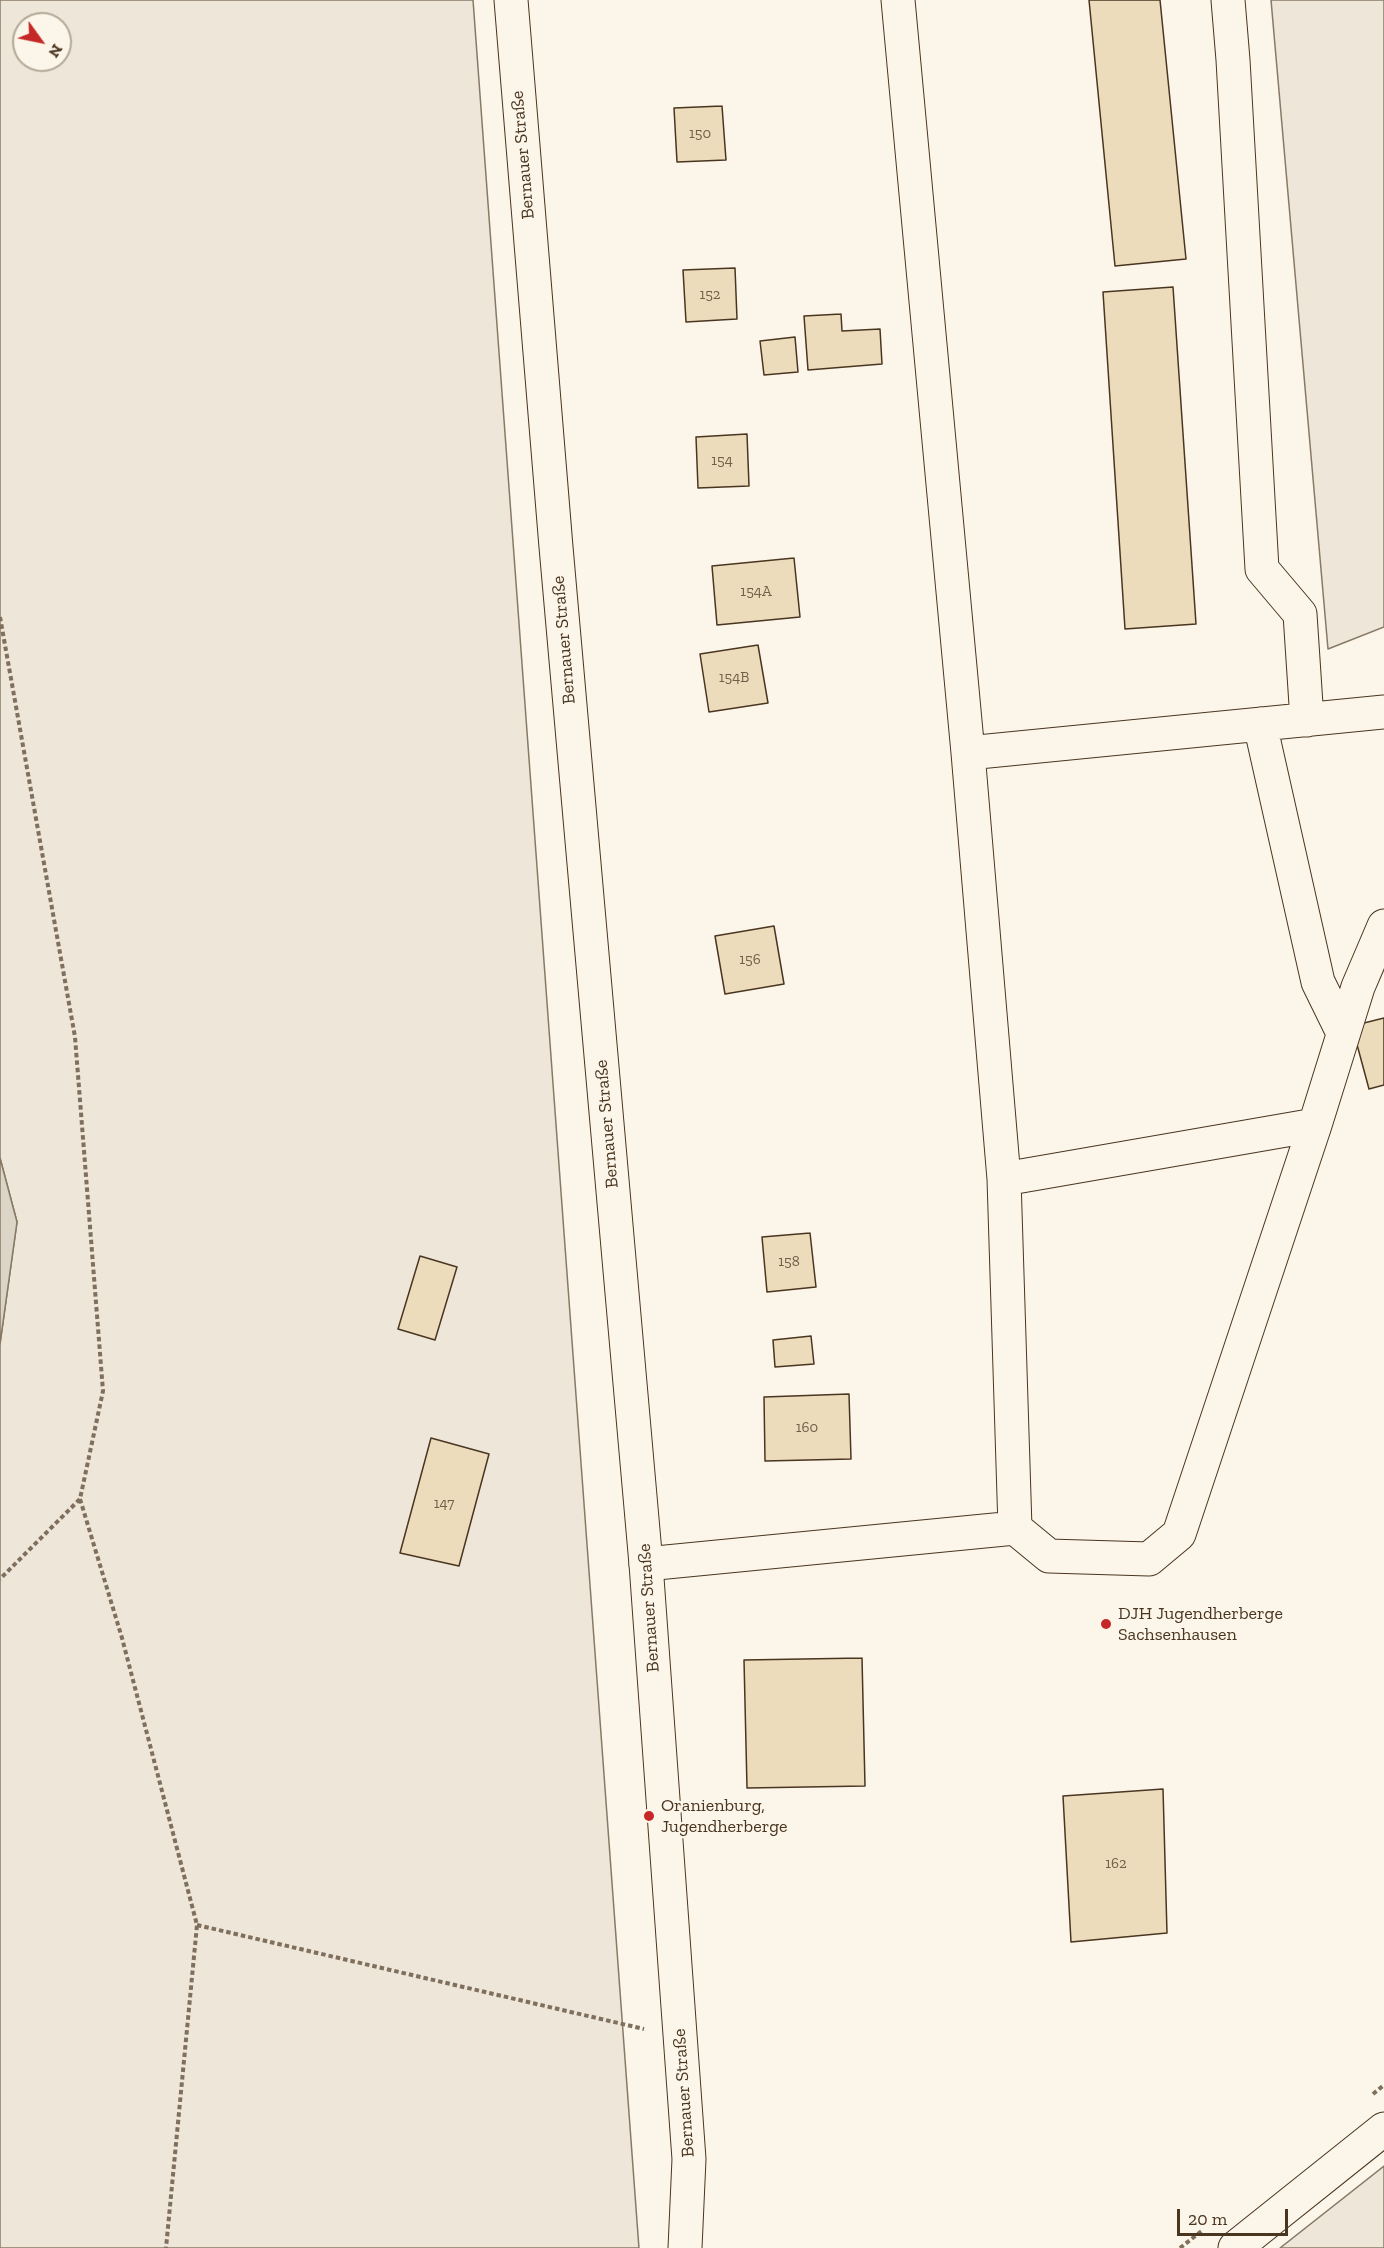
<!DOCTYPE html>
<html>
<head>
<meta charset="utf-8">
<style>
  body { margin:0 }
  #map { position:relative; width:1384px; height:2248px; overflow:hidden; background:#fbf6e9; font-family:"Zilla Slab",serif }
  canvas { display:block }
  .north { position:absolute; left:12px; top:12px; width:60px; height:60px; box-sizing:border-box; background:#fbf6e9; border:2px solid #b4a999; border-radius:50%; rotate:123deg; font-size:16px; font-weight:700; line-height:24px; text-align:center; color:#4a3520 }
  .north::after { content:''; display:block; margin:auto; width:21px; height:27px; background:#c62828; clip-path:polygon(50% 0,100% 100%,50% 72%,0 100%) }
  .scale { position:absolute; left:1177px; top:2209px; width:111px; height:27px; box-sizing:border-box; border:3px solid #4a3520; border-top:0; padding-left:8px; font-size:18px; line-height:21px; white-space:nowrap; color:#4a3520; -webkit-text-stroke:4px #fbf6e9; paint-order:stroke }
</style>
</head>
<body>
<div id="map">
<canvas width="1384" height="2248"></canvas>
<div class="north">N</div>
<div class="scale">20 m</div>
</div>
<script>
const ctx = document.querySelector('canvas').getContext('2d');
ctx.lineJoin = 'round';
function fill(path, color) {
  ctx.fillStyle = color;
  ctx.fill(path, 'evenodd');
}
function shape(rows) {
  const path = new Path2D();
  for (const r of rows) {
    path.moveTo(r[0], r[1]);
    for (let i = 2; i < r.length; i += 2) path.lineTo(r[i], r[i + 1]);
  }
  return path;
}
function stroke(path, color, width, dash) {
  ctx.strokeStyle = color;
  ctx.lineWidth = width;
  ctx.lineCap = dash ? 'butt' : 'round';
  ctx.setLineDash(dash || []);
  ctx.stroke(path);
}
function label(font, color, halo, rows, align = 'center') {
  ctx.font = font + ' "Zilla Slab",serif';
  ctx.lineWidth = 4.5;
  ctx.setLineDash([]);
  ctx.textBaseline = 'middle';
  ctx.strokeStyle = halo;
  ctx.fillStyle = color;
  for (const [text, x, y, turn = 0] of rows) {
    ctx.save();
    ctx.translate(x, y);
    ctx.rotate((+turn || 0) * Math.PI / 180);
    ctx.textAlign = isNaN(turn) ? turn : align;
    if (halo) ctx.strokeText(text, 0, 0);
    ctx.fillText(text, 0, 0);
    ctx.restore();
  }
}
const green = shape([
  [0,0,473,0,639,2248,0,2248,0,1344,17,1222,0,1158,0,0],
  [24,24,60,24,60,60,24,60,24,24],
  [1271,0,1384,0,1384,627,1328,649,1271,0],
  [1384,2166,1384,2248,1280,2248,1384,2166]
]);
const water = shape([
  [0,1158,17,1222,0,1344,0,1158]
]);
const building = shape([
  [1089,0,1160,0,1186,259,1115,266,1089,0],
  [722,106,726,160,677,162,674,108,722,106],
  [735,268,737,319,686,322,683,270,735,268],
  [1173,287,1196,624,1125,629,1103,292,1173,287],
  [841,314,842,331,880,329,882,364,808,370,804,316,841,314],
  [795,337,798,372,764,375,760,341,795,337],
  [747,434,749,486,698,488,696,437,747,434],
  [794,558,800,617,717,625,712,566,794,558],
  [758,645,768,703,709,712,700,654,758,645],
  [774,926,784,984,725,994,715,936,774,926],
  [1384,1018,1384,1085,1369,1089,1352,1026,1384,1018],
  [810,1233,816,1287,767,1292,762,1237,810,1233],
  [420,1256,457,1267,435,1340,398,1329,420,1256],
  [811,1336,814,1364,775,1367,773,1340,811,1336],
  [849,1394,851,1459,765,1461,764,1397,849,1394],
  [431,1438,489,1454,459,1566,400,1553,431,1438],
  [862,1658,865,1786,747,1788,744,1660,862,1658],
  [1163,1789,1167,1933,1071,1942,1063,1796,1163,1789]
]);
const path = shape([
  [0,617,75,1037,103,1391,80,1499,0,1579],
  [80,1499,122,1638,197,1925,166,2248],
  [197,1925,644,2029],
  [1373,2094,1384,2085],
  [1180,2248,1203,2230]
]);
const minor = shape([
  [898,0,968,753,1004,1179,1015,1528],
  [1228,0,1233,60,1262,569,1300,614,1307,720],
  [1260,724,1318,982,1343,1033],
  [968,753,1384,712],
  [1004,1179,1315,1125],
  [646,1564,1015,1528,1049,1556,1149,1559,1179,1534,1315,1125,1358,987,1384,926],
  [1235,2248,1384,2129]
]);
const major = shape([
  [511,0,556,547,646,1564,689,2159,685,2248]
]);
const markers = [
  [1106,1624,6,"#c62828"],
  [649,1816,6,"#c62828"]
];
const numberNames = [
  ["150",700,134],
  ["152",710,295],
  ["154",722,461],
  ["154A",756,592],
  ["154B",734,678],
  ["156",750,960],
  ["158",789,1262],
  ["160",807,1428],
  ["147",444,1504],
  ["162",1116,1864]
];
const streetNames = [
  ["Bernauer Straße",523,155,-95],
  ["Bernauer Straße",564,640,-95],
  ["Bernauer Straße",607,1124,-95],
  ["Bernauer Straße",649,1608,-94],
  ["Bernauer Straße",684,2093,-94]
];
const poiNames = [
  ["DJH Jugendherberge",1118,1614],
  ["Sachsenhausen",1118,1635],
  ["Oranienburg,",661,1806],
  ["Jugendherberge",661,1827]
];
fill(green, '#ede6d9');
stroke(green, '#887966', 1.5);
fill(water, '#dcd4c6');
stroke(water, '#887966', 1.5);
fill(building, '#ecdcbc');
stroke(building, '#4a3520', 1.5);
stroke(minor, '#4a3520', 35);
stroke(major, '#4a3520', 35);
stroke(path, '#7f6f5c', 4, [4.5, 3]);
stroke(minor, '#fbf6e9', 33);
stroke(major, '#fbf6e9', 33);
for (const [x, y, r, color] of markers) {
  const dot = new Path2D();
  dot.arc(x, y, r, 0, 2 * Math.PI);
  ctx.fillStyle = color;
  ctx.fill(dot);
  stroke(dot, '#fbf6e9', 2);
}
label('15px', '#725f47', null, numberNames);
label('18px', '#4a3520', '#fbf6e9', streetNames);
label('18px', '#4a3520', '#fbf6e9', poiNames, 'left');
</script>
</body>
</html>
